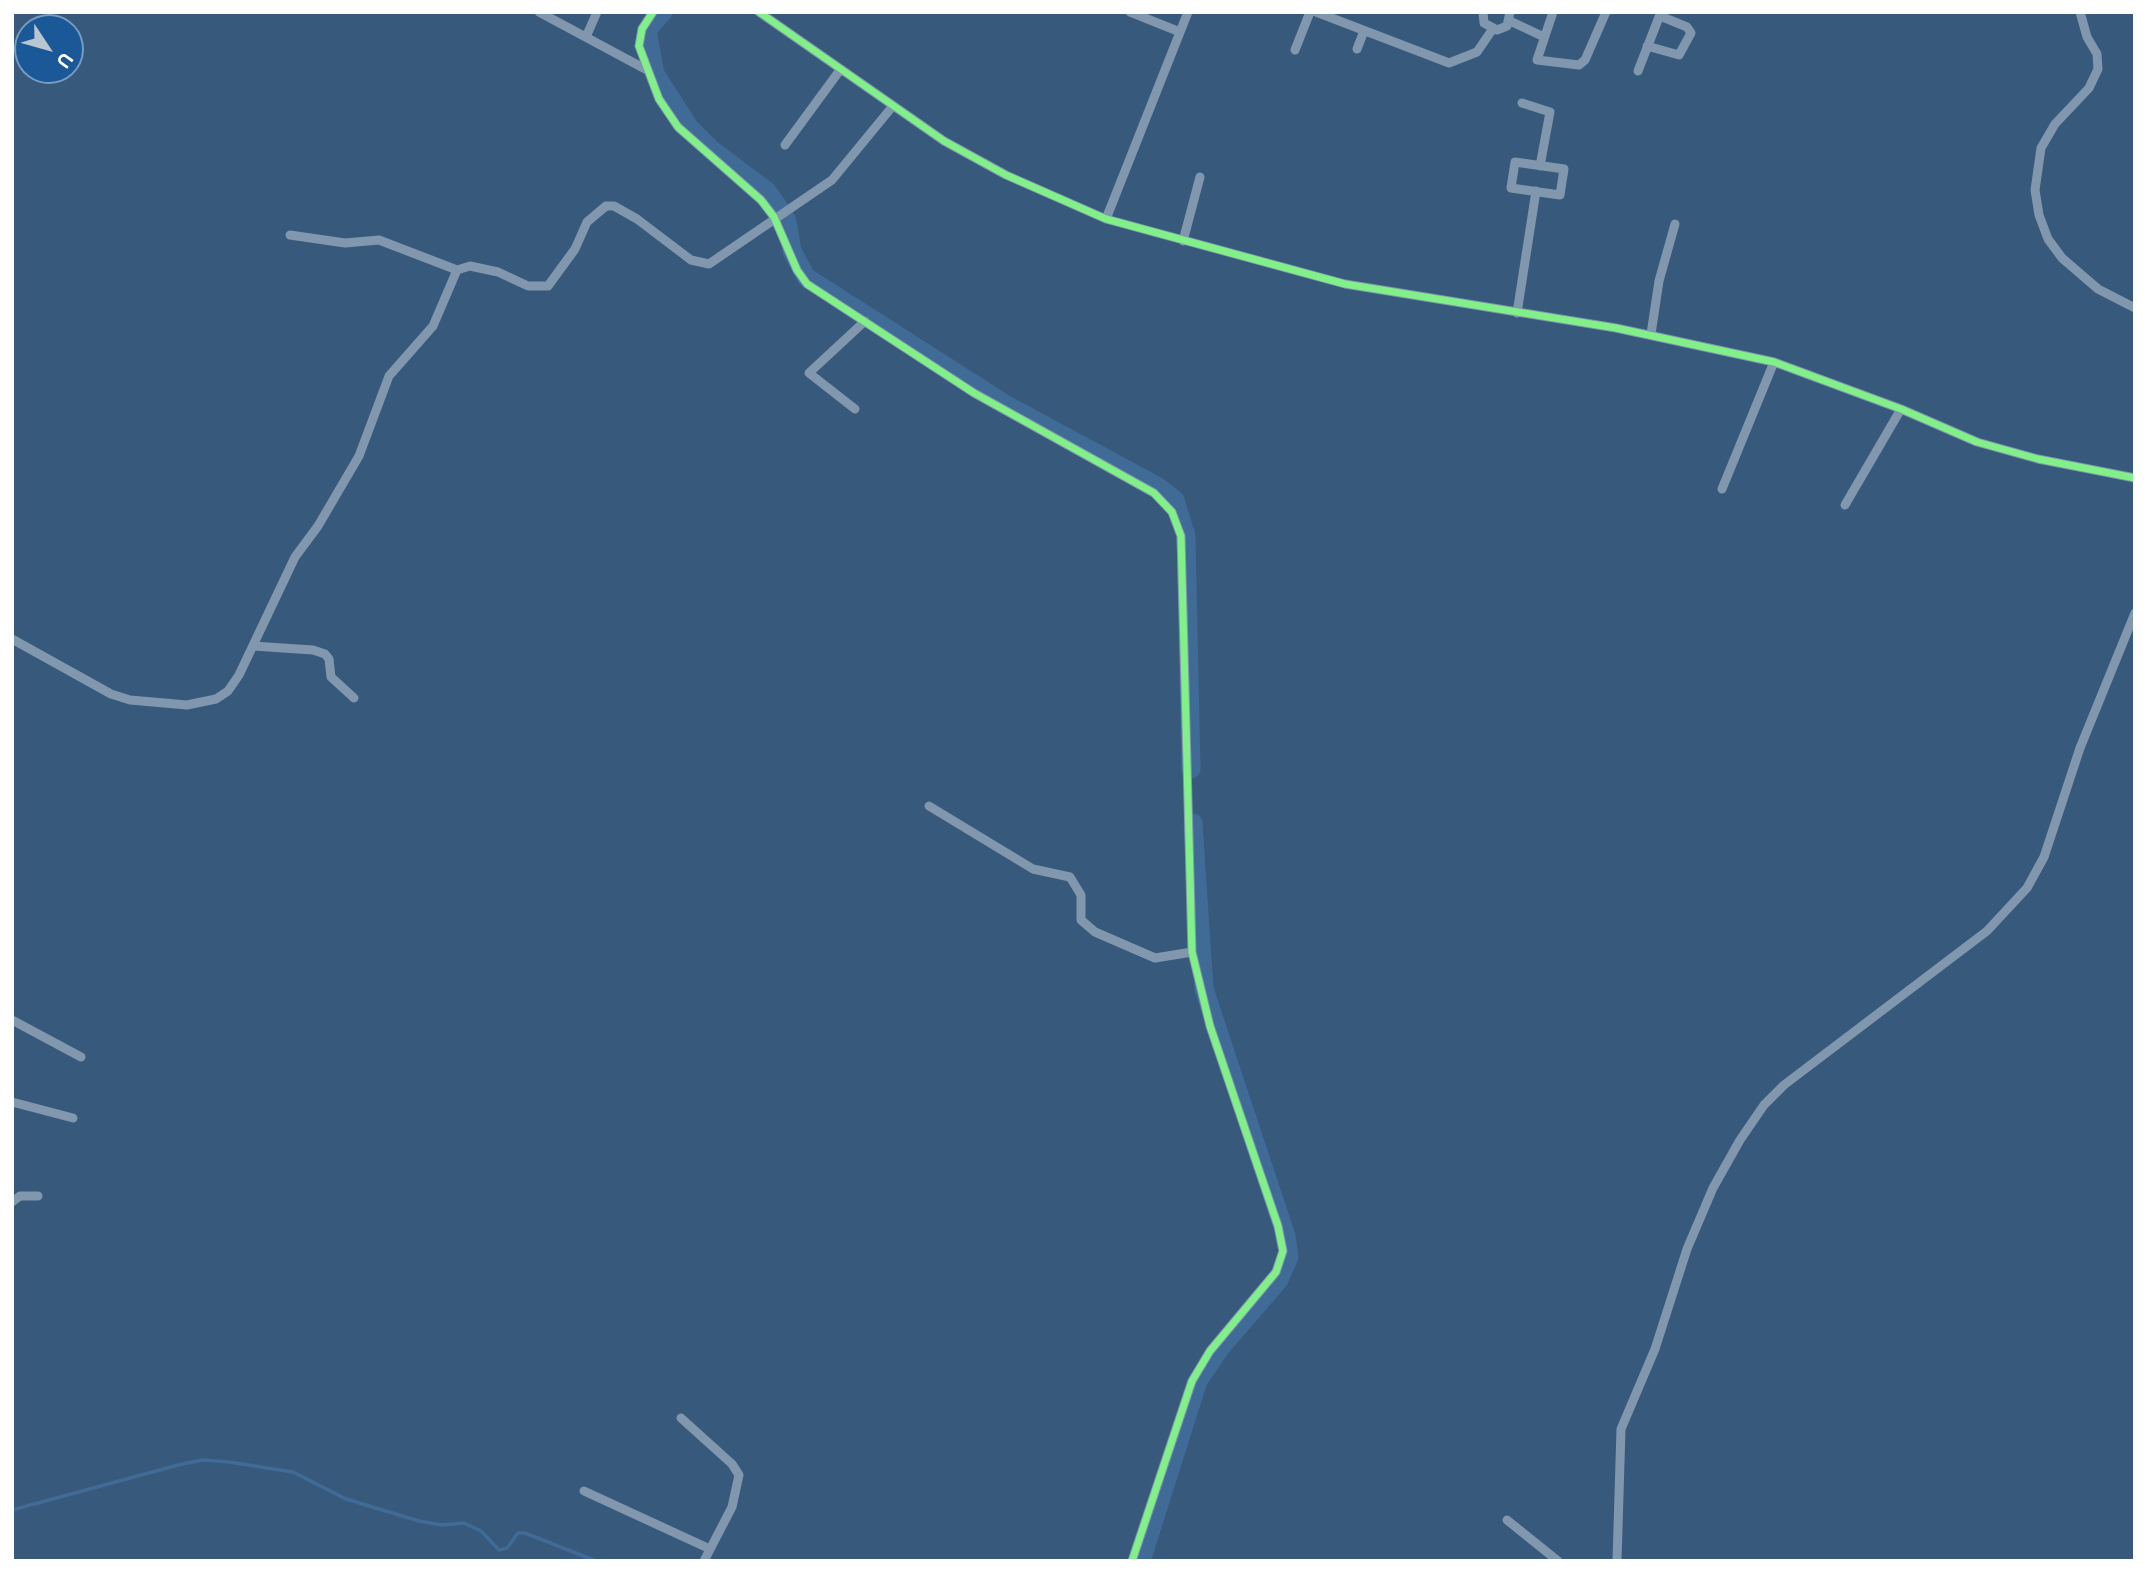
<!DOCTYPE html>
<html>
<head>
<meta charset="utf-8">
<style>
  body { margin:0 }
  #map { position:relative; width:2147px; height:1573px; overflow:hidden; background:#37597b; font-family:Figtree,sans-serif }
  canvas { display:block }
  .frame { position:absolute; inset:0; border:14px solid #fff; pointer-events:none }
  .north { position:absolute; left:14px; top:14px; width:70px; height:70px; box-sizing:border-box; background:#1a5898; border:2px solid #769bc1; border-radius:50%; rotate:126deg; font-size:19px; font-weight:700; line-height:28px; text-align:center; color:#fff }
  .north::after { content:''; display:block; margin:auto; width:24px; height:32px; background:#b9c5d1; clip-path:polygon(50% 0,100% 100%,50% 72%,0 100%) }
</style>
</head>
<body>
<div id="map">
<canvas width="2147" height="1573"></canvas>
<div class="frame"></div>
<div class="north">U</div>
</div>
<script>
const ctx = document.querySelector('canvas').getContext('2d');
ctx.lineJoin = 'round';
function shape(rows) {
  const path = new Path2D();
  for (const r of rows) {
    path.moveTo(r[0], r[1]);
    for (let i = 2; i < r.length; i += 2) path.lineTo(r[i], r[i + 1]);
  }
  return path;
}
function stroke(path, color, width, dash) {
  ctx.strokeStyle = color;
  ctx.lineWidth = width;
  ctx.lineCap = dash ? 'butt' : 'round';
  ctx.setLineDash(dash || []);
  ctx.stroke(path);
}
const stream = shape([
  [12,1510,182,1464,203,1460,229,1462,293,1472,346,1499,419,1521,442,1525,464,1523,481,1531,499,1550,507,1548,518,1533,525,1533,596,1561]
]);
const river = shape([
  [663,12,647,30,655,74,689,127,711,149,767,191,777,205,787,221,792,251,806,277,1005,404,1157,486,1175,500,1186,536,1191,769],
  [1141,1561,1198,1381,1221,1347,1279,1280,1289,1257,1286,1236,1204,989,1193,823]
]);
const minor = shape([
  [539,12,647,70],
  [653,12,642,29,639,46,659,99,678,127,761,200,774,217,797,270,807,284,974,393,1154,493,1172,512,1181,536,1192,952,1210,1026,1278,1226,1283,1251,1276,1272,1210,1351,1192,1381,1132,1561],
  [759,12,944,141,1006,175,1106,219,1345,284,1616,328,1774,362,1901,409,1977,442,2038,459,2135,478],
  [1130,12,1180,32],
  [1316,12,1449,63,1477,52,1492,30],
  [1483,12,1484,23,1497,30,1507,26,1510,12],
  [1553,12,1537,60,1579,65,1585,60,1606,12],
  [2080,12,2087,37,2097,54,2098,69,2089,88,2055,124,2041,148,2035,190,2039,215,2048,239,2062,258,2098,289,2135,308],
  [1510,21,1542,36],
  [586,37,597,12],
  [1647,46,1679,55,1691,33,1687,27,1660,16],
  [1357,49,1364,31],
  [1295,50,1310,12],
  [1638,71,1661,12],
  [1522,103,1550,112,1540,166],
  [785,145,840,70],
  [1515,162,1564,169,1560,195,1511,188,1515,162],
  [1106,219,1188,12],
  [290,235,345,243,379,240,457,270],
  [1183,241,1200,177],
  [1517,313,1536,191],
  [1651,334,1659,281,1675,224],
  [855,409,809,373,865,321],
  [1722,489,1774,362],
  [1845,505,1901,409],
  [12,639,111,694,130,700,187,705,216,699,228,691,239,675,295,557,318,526,359,456,389,376,433,326,457,270,470,266,498,272,528,286,548,286,575,249,587,222,606,206,614,206,637,219,691,260,709,264,832,180,892,107],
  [253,646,313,650,325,654,329,659,331,677,354,698],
  [929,806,1033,869,1070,877,1081,895,1081,920,1095,932,1155,958,1192,952],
  [12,1020,81,1057],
  [12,1102,73,1118],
  [12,1202,20,1196,38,1196],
  [681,1418,732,1464,739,1475,732,1507,704,1561],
  [584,1491,710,1549],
  [1507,1520,1558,1561],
  [1617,1561,1621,1429,1655,1349,1687,1249,1713,1188,1740,1140,1764,1105,1784,1085,1987,931,2027,888,2044,857,2080,748,2135,613]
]);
const cycleway = shape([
  [653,12,642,29,639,46,659,99,678,127,761,200,774,217,797,270,807,284,974,393,1154,493,1172,512,1181,536,1192,952,1210,1026,1278,1226,1283,1251,1276,1272,1210,1351,1192,1381,1132,1561],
  [759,12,944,141,1006,175,1106,219,1345,284,1616,328,1774,362,1901,409,1977,442,2038,459,2135,478]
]);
stroke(stream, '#406b97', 3.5);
stroke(river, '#406b97', 19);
stroke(minor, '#8197ad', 9);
stroke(cycleway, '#82f089', 7);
</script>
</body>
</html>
